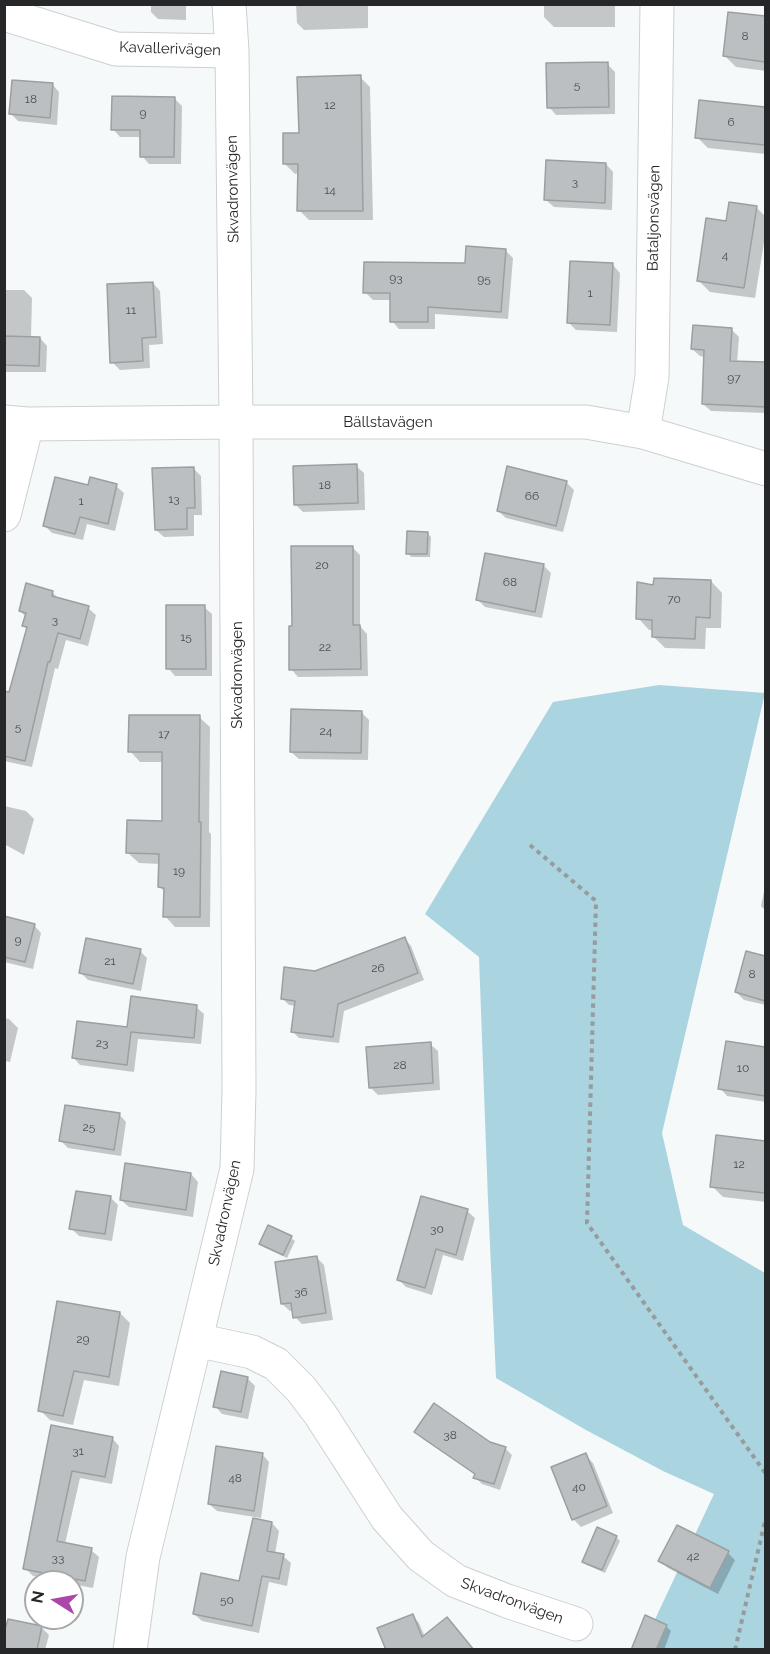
<!DOCTYPE html>
<html>
<head>
<meta charset="utf-8">
<style>
  body { margin:0 }
  #map { position:relative; width:770px; height:1654px; overflow:hidden; background:#f5f9fa; font-family:Raleway,sans-serif }
  canvas { display:block }
  .frame { position:absolute; inset:0; border:6px solid #262728; pointer-events:none }
  .north { position:absolute; left:24px; top:1570px; width:60px; height:60px; box-sizing:border-box; background:#fff; border:2px solid #a8a9a9; border-radius:50%; rotate:281deg; font-size:16px; font-weight:700; line-height:24px; text-align:center; color:#262728 }
  .north::after { content:''; display:block; margin:auto; width:21px; height:27px; background:#ac46a9; clip-path:polygon(50% 0,100% 100%,50% 72%,0 100%) }
</style>
</head>
<body>
<div id="map">
<canvas width="770" height="1654"></canvas>
<div class="frame"></div>
<div class="north">N</div>
</div>
<script>
const ctx = document.querySelector('canvas').getContext('2d');
ctx.lineJoin = 'round';
function fill(path, color) {
  ctx.fillStyle = color;
  ctx.fill(path, 'evenodd');
}
function shape(rows) {
  const path = new Path2D();
  for (const r of rows) {
    path.moveTo(r[0], r[1]);
    for (let i = 2; i < r.length; i += 2) path.lineTo(r[i], r[i + 1]);
  }
  return path;
}
function stroke(path, color, width, dash) {
  ctx.strokeStyle = color;
  ctx.lineWidth = width;
  ctx.lineCap = dash ? 'butt' : 'round';
  ctx.setLineDash(dash || []);
  ctx.stroke(path);
}
function label(font, color, halo, rows, align = 'center') {
  ctx.font = font + ' Raleway,sans-serif';
  ctx.lineWidth = 6;
  ctx.setLineDash([]);
  ctx.textBaseline = 'middle';
  ctx.strokeStyle = halo;
  ctx.fillStyle = color;
  for (const [text, x, y, turn = 0] of rows) {
    ctx.save();
    ctx.translate(x, y);
    ctx.rotate((+turn || 0) * Math.PI / 180);
    ctx.textAlign = isNaN(turn) ? turn : align;
    if (halo) ctx.strokeText(text, 0, 0);
    ctx.fillText(text, 0, 0);
    ctx.restore();
  }
}
const green = shape([
  [659,685,765,693,662,1133,683,1225,765,1273,765,1649,641,1649,714,1494,663,1471,586,1430,496,1378,488,1200,479,957,425,914,553,702]
]);
const shadow = shape([
  [151,4,186,4,186,20,158,19,151,12],
  [296,4,368,4,368,28,304,30,297,23],
  [544,4,615,4,615,27,554,27,544,17],
  [729,13,766,18,766,71,736,67,725,56],
  [607,64,615,72,615,114,556,115,549,107],
  [360,77,370,87,373,220,309,220,299,210,299,173,295,174,285,164,300,134],
  [52,84,59,92,57,125,18,121,11,114],
  [174,98,182,106,181,164,149,164,142,156,141,137,120,137,113,129],
  [700,102,766,108,766,154,708,148,697,137],
  [606,164,613,172,612,210,554,207,546,200],
  [756,207,766,217,766,230,755,298,710,292,699,281,728,222],
  [505,250,513,258,508,319,435,314,435,329,399,329,392,321,392,300,373,300,365,292,466,265],
  [613,265,620,273,617,332,576,330,568,322],
  [153,283,160,291,163,344,149,345,150,368,120,370,112,362],
  [4,290,24,290,32,298,31,338,40,338,47,346,46,372,4,372],
  [732,330,739,337,737,363,766,364,766,413,711,411,703,404,705,357,700,356,692,349],
  [356,466,364,473,365,510,303,512,295,504],
  [193,468,201,476,202,515,194,515,194,536,164,537,156,530],
  [566,482,574,490,563,532,506,518,498,511],
  [116,486,124,493,115,531,87,524,83,540,52,533,44,525,89,487],
  [427,533,431,537,430,557,411,557,408,553],
  [352,547,360,555,360,626,367,634,368,676,298,677,291,669,293,627],
  [544,566,551,573,542,618,485,607,478,600],
  [711,581,722,593,721,628,706,628,705,649,665,648,653,636,654,630,649,630,638,618],
  [52,592,60,600,88,608,96,615,88,646,66,640,58,669,55,668,32,767,4,761,4,692,10,694,28,630,24,626,26,617,20,611],
  [204,607,212,614,212,676,175,676,168,668],
  [361,712,369,720,368,760,299,759,291,752],
  [199,717,210,727,209,832,211,834,210,927,175,927,165,916,165,892,160,887,160,864,139,863,128,853,163,822,164,762,140,762,130,751],
  [4,806,26,811,34,819,24,855,4,844],
  [766,882,766,911,761,906],
  [4,918,34,925,41,933,33,969,4,962],
  [405,939,411,946,424,980,344,1011,339,1043,299,1038,292,1031,296,1006,289,1005,282,998,316,973],
  [140,951,147,958,141,991,88,980,80,972],
  [747,952,766,957,766,1005,744,1000,736,992],
  [196,1007,204,1014,201,1044,138,1039,134,1072,80,1065,73,1057,128,1029],
  [4,1018,9,1019,18,1028,10,1062,4,1061],
  [727,1042,766,1048,766,1102,727,1096,720,1088],
  [430,1044,438,1051,440,1090,378,1095,370,1087],
  [119,1114,126,1122,121,1156,68,1148,61,1141],
  [717,1137,766,1142,766,1202,723,1197,712,1186],
  [191,1174,198,1182,193,1217,129,1207,121,1200],
  [110,1197,118,1205,112,1241,79,1236,71,1228],
  [467,1211,475,1218,463,1261,443,1255,432,1295,406,1287,399,1280],
  [269,1227,291,1238,295,1241,287,1258,264,1247,261,1244],
  [316,1257,324,1265,333,1320,302,1324,295,1317,294,1311,290,1311,282,1304],
  [120,1313,130,1323,119,1386,84,1380,73,1425,50,1420,40,1410],
  [247,1378,255,1386,248,1419,222,1414,215,1406],
  [52,1427,112,1438,119,1446,112,1484,80,1478,65,1544,91,1550,99,1557,93,1588,72,1584,72,1582,63,1582,33,1576,25,1568],
  [416,1432,489,1443,505,1448,512,1455,500,1490,482,1484,475,1477,476,1475,423,1439],
  [262,1454,269,1462,261,1518,217,1511,209,1504],
  [585,1455,593,1463,613,1513,581,1527,573,1519],
  [272,1523,279,1531,275,1554,283,1556,291,1563,287,1586,269,1582,259,1633,202,1621,194,1614,241,1582],
  [616,1537,620,1541,605,1573,587,1565,584,1561],
  [728,1553,735,1560,718,1594,668,1568,660,1560],
  [413,1616,419,1623,425,1637,447,1619,473,1649,387,1650],
  [5,1626,41,1627,49,1635,45,1650,4,1650],
  [666,1626,671,1631,664,1650,632,1650]
]);
const building = shape([
  [728,12,765,16,765,62,723,56,728,12],
  [608,62,609,107,547,108,546,63,608,62],
  [361,75,363,211,297,211,298,164,283,164,283,133,299,133,297,77,361,75],
  [12,80,53,83,50,118,9,114,12,80],
  [112,96,175,97,174,157,140,157,140,130,111,130,112,96],
  [699,100,765,107,765,145,695,138,699,100],
  [546,160,606,163,605,203,544,200,546,160],
  [729,202,757,206,744,288,697,281,706,218,726,221,729,202],
  [466,246,506,249,501,312,428,307,428,322,390,322,390,293,363,293,364,262,465,263,466,246],
  [570,261,613,263,610,325,567,323,570,261],
  [153,282,156,337,142,338,143,361,110,363,107,284,153,282],
  [693,325,732,328,730,361,765,362,765,407,702,404,704,350,691,349,693,325],
  [4,336,40,337,39,366,4,365,4,336],
  [357,464,358,503,294,505,293,466,357,464],
  [507,466,567,481,556,526,497,511,507,466],
  [194,467,195,508,187,508,187,529,155,530,152,468,194,467],
  [55,477,88,485,90,477,117,484,108,524,80,517,75,534,43,526,55,477],
  [407,531,428,532,427,554,406,554,407,531],
  [291,546,353,546,353,625,360,625,361,669,289,670,289,626,292,626,291,546],
  [485,553,544,564,535,612,476,600,485,553],
  [654,578,711,580,710,618,696,617,695,639,652,637,652,620,636,619,637,582,653,585,654,578],
  [26,583,53,591,52,596,89,606,80,639,58,633,50,662,48,662,25,761,4,756,4,691,9,692,27,627,22,626,26,613,19,611,26,583],
  [166,605,205,605,206,669,166,669,166,605],
  [291,709,362,711,361,753,290,752,291,709],
  [129,715,200,715,199,822,201,822,200,917,163,917,164,888,158,887,159,854,126,853,127,820,162,821,162,752,128,752,129,715],
  [4,916,35,924,25,962,4,957,4,916],
  [405,937,418,973,338,1004,333,1037,291,1032,295,1001,281,999,284,967,315,971,405,937],
  [86,938,141,949,133,984,79,973,86,938],
  [746,951,765,956,765,1001,735,992,746,951],
  [131,996,197,1005,194,1038,131,1032,127,1065,72,1058,77,1021,127,1027,131,996],
  [726,1041,765,1047,765,1096,718,1089,726,1041],
  [431,1042,433,1083,369,1088,366,1047,431,1042],
  [65,1105,120,1113,114,1150,59,1141,65,1105],
  [716,1135,765,1141,765,1193,710,1187,716,1135],
  [125,1163,191,1173,186,1210,120,1200,125,1163],
  [76,1191,111,1196,105,1234,69,1229,76,1191],
  [421,1196,468,1209,456,1255,436,1249,425,1288,397,1280,421,1196],
  [268,1225,292,1236,283,1255,259,1244,268,1225],
  [317,1256,326,1313,293,1318,291,1303,281,1304,275,1262,317,1256],
  [57,1301,120,1312,109,1377,74,1371,63,1416,38,1411,57,1301],
  [221,1371,248,1377,241,1412,213,1407,221,1371],
  [434,1403,490,1442,506,1447,494,1484,473,1478,475,1474,414,1432,434,1403],
  [51,1425,113,1437,105,1477,72,1471,57,1541,92,1548,85,1581,23,1569,51,1425],
  [216,1446,263,1453,254,1511,208,1504,216,1446],
  [586,1453,607,1506,572,1520,551,1467,586,1453],
  [253,1518,272,1522,267,1551,284,1554,279,1579,262,1576,252,1626,193,1614,201,1573,239,1581,253,1518],
  [677,1525,729,1551,710,1588,658,1561,677,1525],
  [597,1527,617,1536,602,1570,582,1562,597,1527],
  [413,1614,422,1637,447,1617,474,1650,386,1650,377,1628,413,1614],
  [645,1615,667,1625,656,1650,631,1650,645,1615],
  [8,1619,42,1626,37,1650,4,1650,4,1633,8,1619]
]);
const path = shape([
  [530,845,596,901,587,1223,766,1474],
  [735,1650,766,1517]
]);
const minor = shape([
  [4,14,116,49,232,51],
  [4,422,27,424,236,422,586,422,643,432,766,469],
  [643,432,652,377,657,4],
  [4,515,27,424],
  [196,1340,252,1352,276,1364,301,1389,320,1414,387,1518,421,1556,456,1581,507,1601,576,1624],
  [130,1650,143,1557,237,1169,239,1090,236,422,232,51,229,4]
]);
const numberNames = [
  ["8",745,36],
  ["5",577,85],
  ["18",31,99],
  ["12",330,105],
  ["9",143,113],
  ["6",731,122],
  ["3",575,182],
  ["14",330,190],
  ["4",725,255],
  ["93",396,278],
  ["95",484,279],
  ["1",590,293],
  ["11",131,310],
  ["97",734,378],
  ["18",325,485],
  ["66",532,496],
  ["13",174,499],
  ["1",81,501],
  ["20",322,565],
  ["68",510,582],
  ["70",674,599],
  ["3",55,620],
  ["15",186,637],
  ["22",325,647],
  ["5",18,727],
  ["24",326,731],
  ["17",164,734],
  ["19",179,871],
  ["9",18,940],
  ["21",110,961],
  ["26",378,968],
  ["8",752,974],
  ["23",102,1043],
  ["28",400,1065],
  ["10",743,1068],
  ["25",89,1127],
  ["12",739,1164],
  ["30",437,1229],
  ["36",301,1292],
  ["29",83,1339],
  ["38",450,1435],
  ["31",78,1451],
  ["48",235,1478],
  ["40",579,1487],
  ["42",693,1556],
  ["33",58,1558],
  ["50",227,1600]
];
const streetNames = [
  ["Kavallerivägen",170,49,2],
  ["Skvadronvägen",233,189,-91],
  ["Bataljonsvägen",654,218,-89],
  ["Bällstavägen",388,422],
  ["Skvadronvägen",237,675,-90],
  ["Skvadronvägen",225,1213,-78],
  ["Skvadronvägen",512,1601,20]
];
fill(green, '#a9d4e0');
fill(shadow, '#0003');
fill(building, '#bcbfc1');
stroke(building, '#9c9fa1', 1.5);
stroke(minor, '#ccd0d1', 35);
stroke(path, '#989b9c', 4, [4.5, 4.5]);
stroke(minor, '#fff', 33);
label('12px', '#4c4d4e', null, numberNames);
label('15px', '#262728', '#fff', streetNames);
</script>
</body>
</html>
